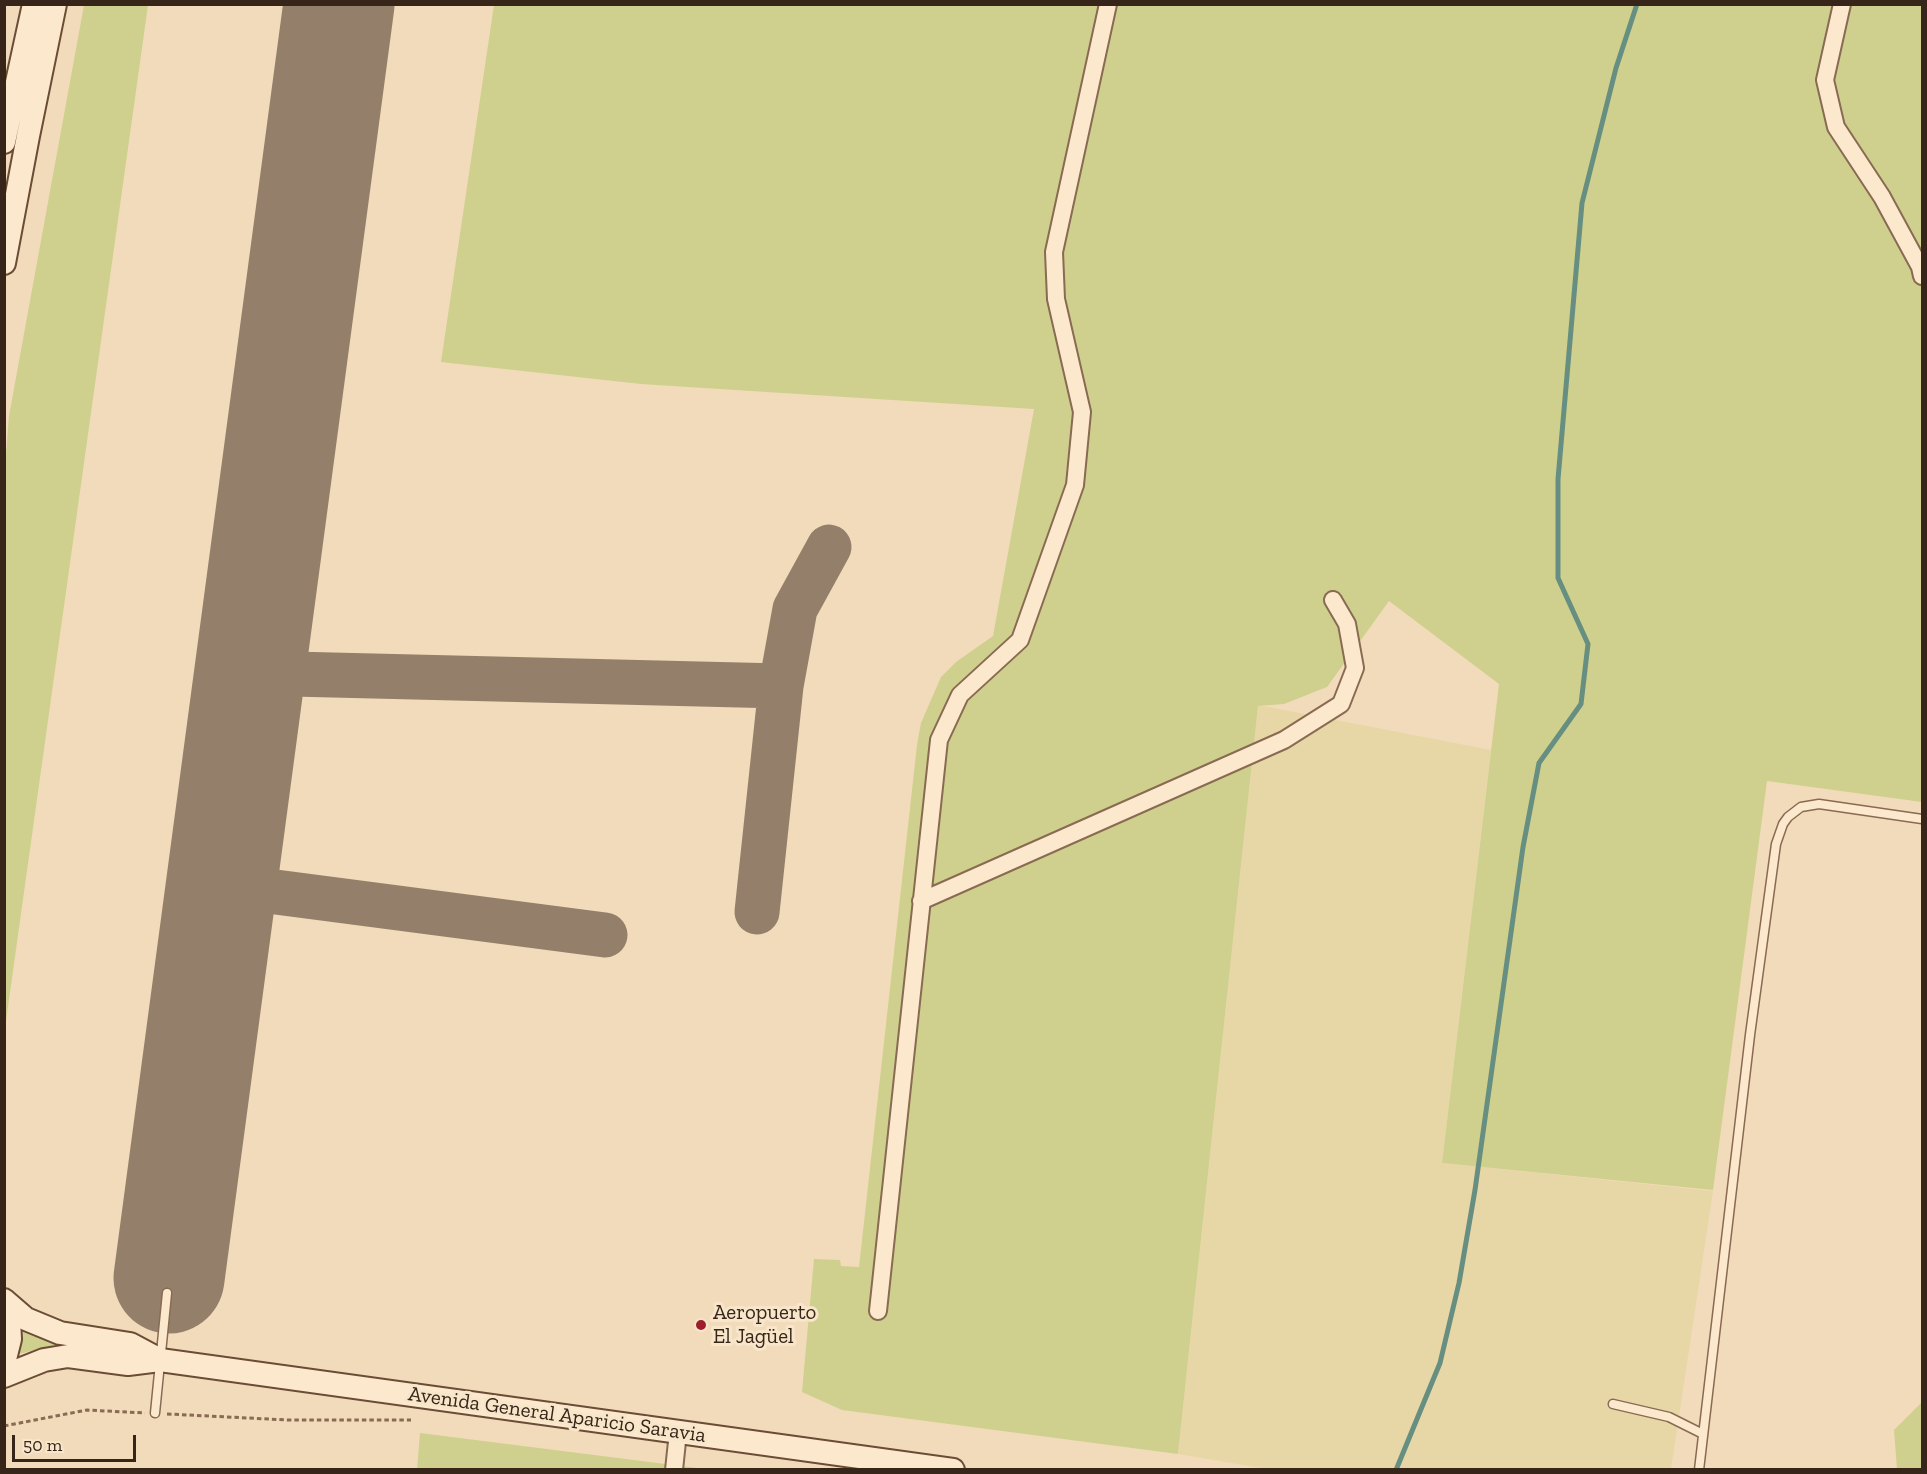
<!DOCTYPE html>
<html>
<head>
<meta charset="utf-8">
<style>
  body { margin:0 }
  #map { position:relative; width:1927px; height:1474px; overflow:hidden; background:#f1dbba; font-family:"Zilla Slab",serif }
  canvas { display:block }
  .frame { position:absolute; inset:0; border:6px solid #372519; pointer-events:none }
  .scale { position:absolute; left:12px; top:1435px; width:124px; height:27px; box-sizing:border-box; border:3px solid #372519; border-top:0; padding-left:8px; font-size:18px; line-height:21px; white-space:nowrap; color:#372519; -webkit-text-stroke:4px #f8e6ca; paint-order:stroke }
</style>
</head>
<body>
<div id="map">
<canvas width="1927" height="1474"></canvas>
<div class="frame"></div>
<div class="scale">50 m</div>
</div>
<script>
const ctx = document.querySelector('canvas').getContext('2d');
ctx.lineJoin = 'round';
function fill(path, color) {
  ctx.fillStyle = color;
  ctx.fill(path, 'evenodd');
}
function shape(rows) {
  const path = new Path2D();
  for (const r of rows) {
    path.moveTo(r[0], r[1]);
    for (let i = 2; i < r.length; i += 2) path.lineTo(r[i], r[i + 1]);
  }
  return path;
}
function stroke(path, color, width, dash) {
  ctx.strokeStyle = color;
  ctx.lineWidth = width;
  ctx.lineCap = dash ? 'butt' : 'round';
  ctx.setLineDash(dash || []);
  ctx.stroke(path);
}
function label(font, color, halo, rows, align = 'center') {
  ctx.font = font + ' "Zilla Slab",serif';
  ctx.lineWidth = 6;
  ctx.setLineDash([]);
  ctx.textBaseline = 'middle';
  ctx.strokeStyle = halo;
  ctx.fillStyle = color;
  for (const [text, x, y, turn = 0] of rows) {
    ctx.save();
    ctx.translate(x, y);
    ctx.rotate((+turn || 0) * Math.PI / 180);
    ctx.textAlign = isNaN(turn) ? turn : align;
    if (halo) ctx.strokeText(text, 0, 0);
    ctx.fillText(text, 0, 0);
    ctx.restore();
  }
}
const farmland = shape([
  [1258,705,1491,750,1442,1163,1713,1191,1671,1469,1273,1470,1178,1454]
]);
const green = shape([
  [84,5,148,5,5,1028,4,480,9,416],
  [494,5,1922,5,1922,802,1767,781,1713,1190,1442,1163,1499,684,1389,601,1327,687,1284,704,1258,706,1178,1454,842,1410,802,1392,814,1259,840,1260,841,1266,859,1267,917,745,921,723,941,677,956,662,993,636,1034,409,641,384,441,362],
  [23,1325,66,1342,19,1354,23,1338],
  [1922,1402,1922,1469,1897,1469,1894,1430],
  [420,1433,705,1469,417,1470]
]);
const stream = shape([
  [1396,1470,1440,1363,1459,1283,1475,1190,1523,847,1539,763,1581,704,1588,644,1558,578,1558,479,1582,203,1616,68,1637,4]
]);
const taxiway = shape([
  [251,673,781,686],
  [222,885,605,935],
  [757,912,781,686,795,609,829,547]
]);
const runway = shape([
  [169,1278,339,4]
]);
const path = shape([
  [167,1414,289,1420,411,1420],
  [4,1426,87,1410,145,1413]
]);
const lane = shape([
  [1613,1404,1669,1417,1703,1434],
  [155,1413,167,1293],
  [1699,1470,1750,1035,1776,844,1783,824,1788,817,1801,807,1819,804,1922,819]
]);
const street = shape([
  [1842,4,1825,80,1836,127,1882,197,1920,267,1922,276],
  [921,901,1284,740,1341,704,1355,668,1347,624,1333,600],
  [878,1311,939,740,960,695,1020,640,1075,485,1082,412,1056,299,1054,252,1108,4],
  [674,1470,678,1432]
]);
const secondary = shape([
  [4,142,34,4],
  [4,263,28,136,55,4],
  [4,1300,26,1319,60,1333,130,1344,160,1360],
  [4,1303,9,1319,10,1339,4,1363],
  [4,1376,44,1360,68,1356,128,1364,160,1360,953,1470]
]);
const markers = [
  [701,1325,6,"#9e1e2b"]
];
const poiNames = [
  ["Aeropuerto",713,1313],
  ["El Jagüel",713,1337]
];
const streetNames = [
  ["Avenida General Aparicio Saravia",557,1415,8]
];
fill(farmland, '#e8d7a6');
fill(green, '#cfd08d');
stroke(stream, '#668f81', 5);
stroke(taxiway, '#94806a', 45);
stroke(runway, '#94806a', 111);
stroke(lane, '#896a53', 11);
stroke(street, '#896a53', 20);
stroke(secondary, '#6b4c36', 26);
stroke(path, '#896a53', 3, [4.5, 3]);
stroke(lane, '#fce9cd', 8);
stroke(street, '#fce9cd', 16);
stroke(secondary, '#fce9cd', 22);
for (const [x, y, r, color] of markers) {
  const dot = new Path2D();
  dot.arc(x, y, r, 0, 2 * Math.PI);
  ctx.fillStyle = color;
  ctx.fill(dot);
  stroke(dot, '#f8e6ca', 2);
}
label('21px', '#372519', '#f8e6ca', poiNames, 'left');
label('21px', '#372519', '#f8e6ca', streetNames);
</script>
</body>
</html>
